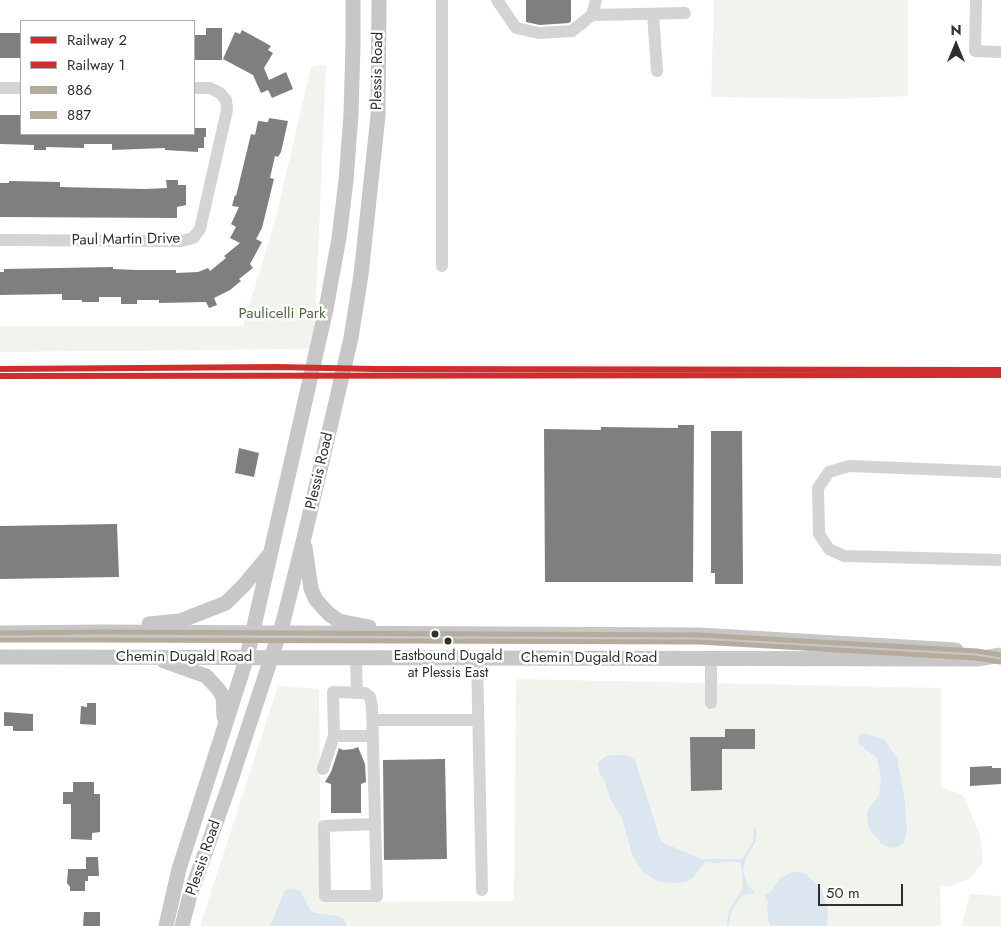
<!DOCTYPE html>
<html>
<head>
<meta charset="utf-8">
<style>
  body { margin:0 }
  #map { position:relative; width:1001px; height:926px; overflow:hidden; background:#fff; font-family:Jost,sans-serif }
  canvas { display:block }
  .legend { position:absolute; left:20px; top:20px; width:175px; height:115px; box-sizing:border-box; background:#fff; border:1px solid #acacac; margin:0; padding:6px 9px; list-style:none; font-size:15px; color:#2f2f2f }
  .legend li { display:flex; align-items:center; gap:10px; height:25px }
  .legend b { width:25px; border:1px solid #acacac }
  .north { position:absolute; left:931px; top:20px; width:50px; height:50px; -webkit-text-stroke:4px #fff; paint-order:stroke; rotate:0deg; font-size:14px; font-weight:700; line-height:20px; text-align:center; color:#2f2f2f }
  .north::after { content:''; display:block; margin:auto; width:18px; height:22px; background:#2f2f2f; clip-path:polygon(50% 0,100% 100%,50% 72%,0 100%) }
  .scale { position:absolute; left:818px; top:884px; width:85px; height:22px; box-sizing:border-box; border:2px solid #2f2f2f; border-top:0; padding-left:6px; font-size:15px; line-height:18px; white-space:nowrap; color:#2f2f2f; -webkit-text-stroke:4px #fff; paint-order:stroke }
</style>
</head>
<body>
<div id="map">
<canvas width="1001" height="926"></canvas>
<ul class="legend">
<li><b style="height:6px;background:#cf2e2f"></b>Railway 2</li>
<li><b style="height:6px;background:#cf2e2f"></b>Railway 1</li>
<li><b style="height:6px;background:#b6ac9d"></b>886</li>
<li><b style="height:6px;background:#b6ac9d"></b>887</li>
</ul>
<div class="north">N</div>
<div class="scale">50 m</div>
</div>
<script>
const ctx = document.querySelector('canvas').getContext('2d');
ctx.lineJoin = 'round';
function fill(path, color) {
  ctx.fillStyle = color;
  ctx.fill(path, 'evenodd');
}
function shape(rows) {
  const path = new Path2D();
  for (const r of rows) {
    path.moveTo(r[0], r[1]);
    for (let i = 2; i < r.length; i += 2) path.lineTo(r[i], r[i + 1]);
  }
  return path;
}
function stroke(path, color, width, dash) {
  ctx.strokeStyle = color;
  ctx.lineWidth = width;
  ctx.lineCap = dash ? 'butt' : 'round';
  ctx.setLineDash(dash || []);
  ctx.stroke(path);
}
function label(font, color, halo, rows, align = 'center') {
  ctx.font = font + ' Jost,sans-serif';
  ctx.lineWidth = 5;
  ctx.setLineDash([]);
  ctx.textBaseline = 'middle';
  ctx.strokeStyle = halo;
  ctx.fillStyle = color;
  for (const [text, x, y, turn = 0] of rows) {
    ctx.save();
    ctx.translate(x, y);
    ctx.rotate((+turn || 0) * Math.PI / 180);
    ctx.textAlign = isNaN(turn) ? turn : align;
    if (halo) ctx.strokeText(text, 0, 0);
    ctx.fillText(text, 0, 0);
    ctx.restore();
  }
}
const green = shape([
  [714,0,908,0,908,96,837,99,711,97],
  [326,64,314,349,0,352,0,326,243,326,275,221,311,67],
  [516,679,941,688,941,787,963,795,980,835,983,862,971,878,950,887,940,885,941,926,200,926,278,686,319,689,321,890,332,902,514,901],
  [970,894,1001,896,1001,926,961,926]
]);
const water = shape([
  [864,733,885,740,897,758,905,802,907,832,904,843,895,848,888,847,882,844,870,830,867,820,867,811,879,795,881,778,877,758,859,744,858,737],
  [611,755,627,755,635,760,661,842,702,859,742,859,753,842,754,829,757,828,755,843,746,858,743,872,748,886,755,891,754,893,743,895,740,898,732,910,728,926,727,923,729,910,743,888,741,863,732,861,719,863,705,862,693,878,686,882,678,883,659,882,644,873,633,857,622,819,610,798,604,779,600,775,598,763,603,758],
  [792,872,800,872,806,874,821,889,828,911,827,926,771,926,769,923,767,910,768,901,764,895,771,891,780,878],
  [290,888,295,889,300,891,310,910,315,913,339,916,344,919,347,926,270,926,285,890]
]);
const building = shape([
  [526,0,571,0,571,21,569,23,540,25,526,22],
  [206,28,222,28,222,60,194,60,194,35,206,35],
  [242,30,271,46,268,50,273,53,264,68,269,80,286,72,293,89,272,98,268,90,261,93,253,75,223,59,235,32,240,34],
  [0,33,21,33,21,58,0,58],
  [0,115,21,115,21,134,194,134,194,128,206,128,206,137,204,137,204,148,198,148,198,152,165,150,165,148,112,150,112,144,84,144,84,148,46,147,46,150,34,150,34,145,0,144],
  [269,118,288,121,281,152,278,157,275,156,270,178,274,179,262,228,256,239,262,242,250,264,253,268,239,279,241,281,230,290,214,298,217,305,209,308,206,302,159,303,159,300,137,300,137,304,121,304,121,297,99,297,99,302,82,302,82,300,62,300,62,294,0,295,0,272,4,272,4,269,113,267,113,269,137,270,176,270,176,273,198,272,208,268,210,271,226,258,224,256,240,243,230,238,236,227,231,224,239,207,232,206,235,195,236,196,251,134,255,135,258,121,266,122,268,122],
  [166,180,178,180,178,185,186,185,186,205,177,207,177,218,0,217,0,183,9,183,9,181,60,182,60,187,145,189,167,188],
  [678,425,694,425,693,582,545,582,544,429,601,430,601,427,678,428],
  [711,431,742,431,743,584,715,584,715,573,711,573],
  [239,448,259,453,254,477,235,473],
  [117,524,119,577,0,579,0,526],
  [87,703,96,703,96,725,80,724,81,706,87,707],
  [4,712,33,714,33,731,13,731,13,726,4,726],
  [725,729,755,729,755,749,722,749,722,790,691,791,690,737,725,737],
  [358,747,365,764,366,782,361,784,361,813,331,813,331,784,325,782,331,772,339,748,343,750,353,749],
  [445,759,447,859,384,860,383,760],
  [992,766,992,768,1001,768,1001,784,970,786,970,767],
  [73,782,94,782,94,794,100,794,100,832,92,833,92,840,71,839,71,804,63,804,63,792,73,792],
  [86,857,98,857,99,876,88,876,88,881,85,881,85,891,70,891,70,887,67,883,68,869,86,869],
  [84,912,100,912,100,926,83,926]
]);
const minor = shape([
  [497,0,516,28,539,33,572,31,592,15,596,0],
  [976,0,975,51,1001,52],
  [653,14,657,71],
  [592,15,685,13],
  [0,88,21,88],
  [0,240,181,241,193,238,200,229,227,110,226,100,220,93,210,88,194,88],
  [442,266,442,0],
  [1001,472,849,466,829,472,818,488,819,534,829,549,844,556,1001,560],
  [356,658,357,693],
  [477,659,482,890],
  [711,703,711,657],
  [373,720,477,720],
  [334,736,373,736],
  [323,769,334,736,333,692,365,693,370,697,372,707,377,896,325,896,324,826,375,824]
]);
const major = shape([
  [305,547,311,589,316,600,329,614,339,621,369,627],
  [149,624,180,621,226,603,244,585,269,555],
  [0,633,100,632,699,635,956,650],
  [0,657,978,659,1001,655],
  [164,661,206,676,219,690,223,697,224,717],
  [166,926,179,869,247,657,326,309,339,238,346,181,351,114,353,45,353,0],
  [182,926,190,895,228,789,283,622,304,538,351,338,361,275,378,116,379,0]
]);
const bus1 = shape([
  [0,633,100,632,699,635,977,651,1001,655]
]);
const bus2 = shape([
  [0,640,100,640,699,642,976,658,1000,662]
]);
const rail1 = shape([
  [0,376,1001,375]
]);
const rail2 = shape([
  [0,369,277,367,376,369,1001,370]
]);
const markers = [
  [435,634,4.5,"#2f2f2f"],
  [448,641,4.5,"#2f2f2f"]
];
const busNames = [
  ["Eastbound Dugald",448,657],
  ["at Plessis East",448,674]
];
const streetNames = [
  ["Plessis Road",378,71,-89],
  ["Paul Martin Drive",126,240,-1],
  ["Plessis Road",320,471,-77],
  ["Chemin Dugald Road",184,657],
  ["Chemin Dugald Road",589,658],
  ["Plessis Road",204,858,-71]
];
const parkNames = [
  ["Paulicelli Park",282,314]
];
fill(green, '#f0f4ed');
fill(water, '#dbe6f0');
fill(building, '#7f7f7f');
stroke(minor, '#d4d4d4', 12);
stroke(major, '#c7c7c7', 15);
stroke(bus1, '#b6ac9d', 5);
stroke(bus2, '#b6ac9d', 5);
stroke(rail1, '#cf2e2f', 6);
stroke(rail2, '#cf2e2f', 6);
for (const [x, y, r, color] of markers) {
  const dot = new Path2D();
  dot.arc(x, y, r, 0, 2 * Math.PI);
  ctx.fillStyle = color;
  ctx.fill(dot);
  stroke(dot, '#fff', 2);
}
label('14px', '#2f2f2f', '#fff', busNames);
label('15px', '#2f2f2f', '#fff', streetNames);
label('15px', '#4f673f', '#fff', parkNames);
</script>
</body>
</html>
